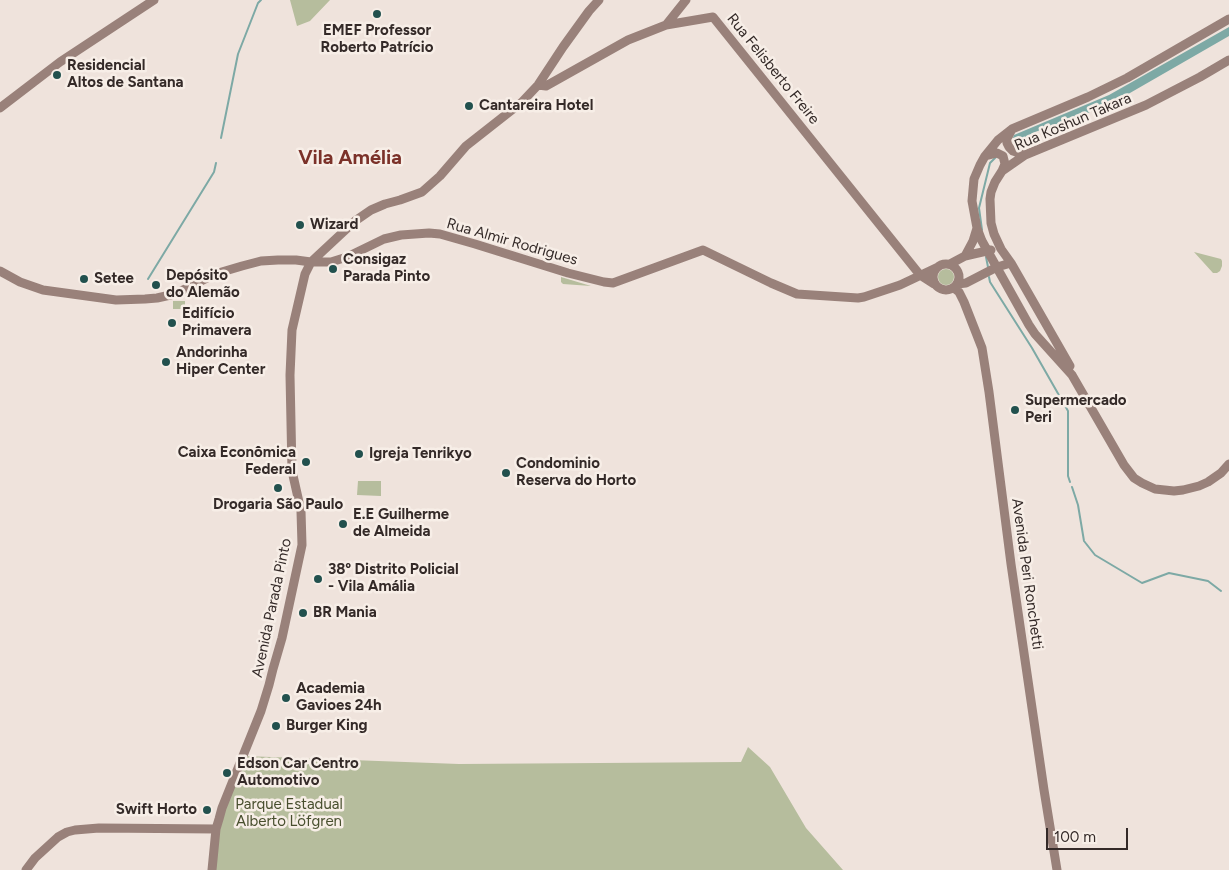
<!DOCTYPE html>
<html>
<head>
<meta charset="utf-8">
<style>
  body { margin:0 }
  #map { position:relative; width:1229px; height:870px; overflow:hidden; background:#efe3dc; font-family:Figtree,sans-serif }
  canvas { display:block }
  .scale { position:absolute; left:1046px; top:828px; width:82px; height:22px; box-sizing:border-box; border:2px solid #342a28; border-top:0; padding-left:6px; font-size:15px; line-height:18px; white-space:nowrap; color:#342a28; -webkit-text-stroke:4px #f7eee7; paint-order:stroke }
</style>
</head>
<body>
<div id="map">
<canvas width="1229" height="870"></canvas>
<div class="scale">100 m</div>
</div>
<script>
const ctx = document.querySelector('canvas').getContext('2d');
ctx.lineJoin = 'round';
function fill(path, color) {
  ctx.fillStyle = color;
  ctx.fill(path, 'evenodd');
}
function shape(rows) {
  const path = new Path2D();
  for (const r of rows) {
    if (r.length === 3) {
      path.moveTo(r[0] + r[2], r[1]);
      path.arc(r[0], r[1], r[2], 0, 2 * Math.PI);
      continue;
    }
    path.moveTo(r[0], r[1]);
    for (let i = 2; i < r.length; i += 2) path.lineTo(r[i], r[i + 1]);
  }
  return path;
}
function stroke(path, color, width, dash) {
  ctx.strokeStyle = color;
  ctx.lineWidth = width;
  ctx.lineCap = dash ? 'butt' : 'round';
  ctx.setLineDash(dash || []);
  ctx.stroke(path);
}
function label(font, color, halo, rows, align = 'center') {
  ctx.font = font + ' Figtree,sans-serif';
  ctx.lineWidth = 5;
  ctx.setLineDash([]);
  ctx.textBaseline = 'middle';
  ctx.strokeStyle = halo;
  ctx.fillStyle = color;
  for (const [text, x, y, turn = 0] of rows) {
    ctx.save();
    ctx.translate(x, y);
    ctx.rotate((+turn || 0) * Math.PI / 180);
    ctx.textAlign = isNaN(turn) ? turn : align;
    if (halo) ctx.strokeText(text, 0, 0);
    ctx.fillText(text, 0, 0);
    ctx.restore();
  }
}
const green = shape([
  [290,0,330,0,310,21,297,26],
  [1194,252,1221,259,1222,261,1222,266,1220,271,1217,273,1213,273],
  [946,277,8],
  [561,277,591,286,563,284,561,282],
  [173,301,185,301,185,309,173,309],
  [358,481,381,481,381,496,357,495],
  [748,747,770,767,806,828,843,870,215,870,219,828,244,756,459,764,741,762]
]);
const water = shape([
  [1229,27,1229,36,1123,97,1093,111,1035,132,1014,143,1012,142,1012,140,1014,135,1109,95]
]);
const stream = shape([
  [221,138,238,54,258,3,261,0],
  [982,230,979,208,990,163,996,157],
  [986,257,988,267],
  [989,277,990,282,1032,348,1068,411,1068,476,1070,482],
  [148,279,214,172,216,163],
  [1072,487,1078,505,1084,541,1095,555,1142,583,1169,573,1208,581,1221,591]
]);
const secondary = shape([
  [1229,19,1127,78,1088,97,1012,129,998,140,985,156,980,165,974,179,972,201,977,228,982,241,1029,325,1035,334,1072,375,1124,465,1134,478,1142,483,1155,489,1174,491,1183,490,1199,486,1208,482,1221,473,1229,464],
  [666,25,686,0],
  [538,85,546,86,628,40,666,25,713,17,920,275,934,284],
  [0,108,60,62,154,0],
  [1012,129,1007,139,1007,143,1009,147,1013,151,1025,155],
  [985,156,997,153,1003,156,1005,164,1002,171],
  [965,256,973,241,977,228],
  [946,277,13],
  [950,264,965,256,991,250],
  [0,271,20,282,43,290,116,300,145,299,157,298,175,294,215,274,242,266,261,261,278,260,296,260,311,262,331,262,347,257,384,239,401,235,429,233,440,234,475,244,568,273,604,282,613,283,703,250,771,283,797,294,858,298,864,297,900,285,938,267],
  [957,284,966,283,997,267,1011,263],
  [954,288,959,292,964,302,982,348,989,392,1011,564,1044,790,1057,870],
  [1070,366,1011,263,1001,249,994,234,991,223,990,199,991,192,995,182,1002,171,1025,155,1146,105,1200,77,1229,60],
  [26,870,35,858,58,837,67,832,75,830,99,828,216,829],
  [212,870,216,829,219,819,222,808,261,711,269,685,273,669,282,638,302,545,301,511,292,471,290,375,292,330,305,274,311,262,355,221,371,210,385,204,400,200,422,192,440,176,466,146,522,102,538,85,563,47,589,11,599,0]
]);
const markers = [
  [377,14,5,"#22514e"],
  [57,75,5,"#22514e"],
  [469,106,5,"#22514e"],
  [300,225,5,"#22514e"],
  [333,269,5,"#22514e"],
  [84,279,5,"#22514e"],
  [156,285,5,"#22514e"],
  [172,323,5,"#22514e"],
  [166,362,5,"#22514e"],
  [1015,410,5,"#22514e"],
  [359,454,5,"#22514e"],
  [306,462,5,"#22514e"],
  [506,473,5,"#22514e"],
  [278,488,5,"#22514e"],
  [343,524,5,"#22514e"],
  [318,579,5,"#22514e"],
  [303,613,5,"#22514e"],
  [286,698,5,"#22514e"],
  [276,726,5,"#22514e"],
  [227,773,5,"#22514e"],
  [207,810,5,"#22514e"]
];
const poiNames = [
  ["EMEF Professor",377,31,"center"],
  ["Roberto Patrício",377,48,"center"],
  ["Residencial",67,66],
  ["Altos de Santana",67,83],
  ["Cantareira Hotel",479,106],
  ["Wizard",310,225],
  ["Consigaz",343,260],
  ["Parada Pinto",343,277],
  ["Depósito",166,276],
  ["do Alemão",166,293],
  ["Setee",94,279],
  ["Edifício",182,314],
  ["Primavera",182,331],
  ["Andorinha",176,353],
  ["Hiper Center",176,370],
  ["Supermercado",1025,401],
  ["Peri",1025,418],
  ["Caixa Econômica",296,453,"right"],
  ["Federal",296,470,"right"],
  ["Igreja Tenrikyo",369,454],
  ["Condominio",516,464],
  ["Reserva do Horto",516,481],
  ["Drogaria São Paulo",278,505,"center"],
  ["E.E Guilherme",353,515],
  ["de Almeida",353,532],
  ["38º Distrito Policial",328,570],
  ["- Vila Amália",328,587],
  ["BR Mania",313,613],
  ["Academia",296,689],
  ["Gavioes 24h",296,706],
  ["Burger King",286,726],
  ["Edson Car Centro",237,764],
  ["Automotivo",237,781],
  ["Swift Horto",197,810,"right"]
];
const streetNames = [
  ["Rua Felisberto Freire",773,69,51],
  ["Rua Koshun Takara",1073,122,-23],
  ["Rua Almir Rodrigues",512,242,16],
  ["Avenida Peri Ronchetti",1027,574,82],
  ["Avenida Parada Pinto",272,608,-78]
];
const parkNames = [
  ["Parque Estadual",289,805],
  ["Alberto Löfgren",289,822]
];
const districtNames = [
  ["Vila Amélia",350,158]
];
fill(green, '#b6bd9d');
fill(water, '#7da9a5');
stroke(stream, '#7da9a5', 2);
stroke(secondary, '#99817a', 9);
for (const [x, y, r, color] of markers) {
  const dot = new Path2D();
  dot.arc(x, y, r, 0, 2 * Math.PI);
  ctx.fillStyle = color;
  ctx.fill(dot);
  stroke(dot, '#f7eee7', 2);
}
label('bold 15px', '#342a28', '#f7eee7', poiNames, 'left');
label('15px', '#342a28', '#f7eee7', streetNames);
label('15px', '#484f2e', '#f7eee7', parkNames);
label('bold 20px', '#7b3129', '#f7eee7', districtNames);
</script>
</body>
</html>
